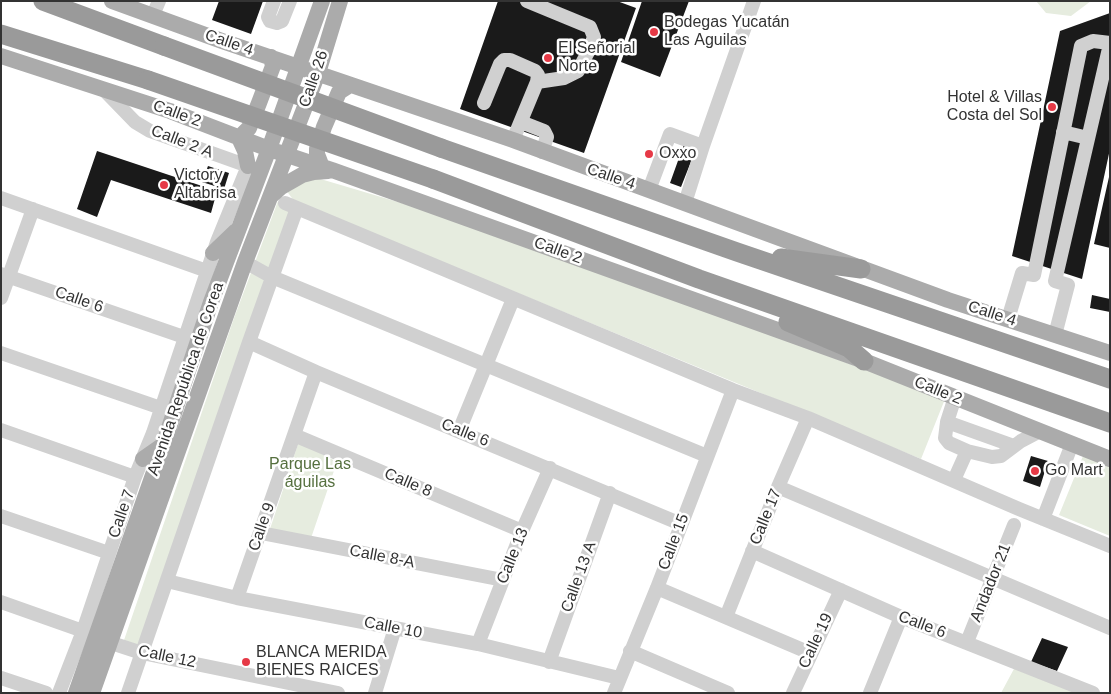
<!DOCTYPE html>
<html>
<head>
<meta charset="utf-8">
<style>
  body { margin:0 }
  #map { position:relative; width:1111px; height:694px; overflow:hidden; background:#fff; font-family:Arial,sans-serif }
  canvas { display:block }
  .frame { position:absolute; inset:0; border:2px solid #333; pointer-events:none }
</style>
</head>
<body>
<div id="map">
<canvas width="1111" height="694"></canvas>
<div class="frame"></div>
</div>
<script>
const ctx = document.querySelector('canvas').getContext('2d');
ctx.lineJoin = 'round';
function fill(path, color) {
  ctx.fillStyle = color;
  ctx.fill(path, 'evenodd');
}
function shape(rows) {
  const path = new Path2D();
  for (const r of rows) {
    path.moveTo(r[0], r[1]);
    for (let i = 2; i < r.length; i += 2) path.lineTo(r[i], r[i + 1]);
  }
  return path;
}
function stroke(path, color, width, dash) {
  ctx.strokeStyle = color;
  ctx.lineWidth = width;
  ctx.lineCap = dash ? 'butt' : 'round';
  ctx.setLineDash(dash || []);
  ctx.stroke(path);
}
function label(font, color, halo, rows, align = 'center') {
  ctx.font = font + ' Arial,sans-serif';
  ctx.lineWidth = 5;
  ctx.setLineDash([]);
  ctx.textBaseline = 'middle';
  ctx.strokeStyle = halo;
  ctx.fillStyle = color;
  for (const [text, x, y, turn = 0] of rows) {
    ctx.save();
    ctx.translate(x, y);
    ctx.rotate((+turn || 0) * Math.PI / 180);
    ctx.textAlign = isNaN(turn) ? turn : align;
    if (halo) ctx.strokeText(text, 0, 0);
    ctx.fillText(text, 0, 0);
    ctx.restore();
  }
}
const green = shape([
  [1036,1,1091,1,1071,16,1046,13],
  [307,175,452,218,945,399,921,459,294,201,286,190],
  [278,201,292,211,139,647,122,646,234,318],
  [299,441,337,462,310,541,269,532],
  [1083,456,1110,467,1110,536,1059,515],
  [1015,667,1078,693,1001,693]
]);
const building = shape([
  [219,1,263,1,251,34,212,20],
  [498,1,617,1,636,8,584,153,460,109],
  [642,1,689,1,660,77,621,62],
  [1110,13,1110,149,1082,279,1012,256,1060,31],
  [684,144,696,149,681,187,670,183],
  [97,151,217,191,211,213,111,180,97,217,77,209],
  [208,166,229,173,224,189,202,182],
  [1109,177,1110,177,1110,248,1094,244],
  [1092,295,1110,299,1110,312,1090,308],
  [1031,456,1048,461,1040,487,1023,481],
  [1042,638,1068,647,1057,671,1031,662]
]);
const minor = shape([
  [274,1,268,17,270,21,277,23,282,21,290,1],
  [153,15,159,1],
  [484,103,500,64,504,60,510,60,535,71,538,75,537,82],
  [521,122,544,131,547,137,542,152],
  [1063,132,1088,138],
  [513,140,537,82,564,78,578,71,588,52,594,37,590,27,527,1],
  [649,190,670,134,703,146],
  [1,198,207,271],
  [285,203,733,390,808,418,1019,509,1110,546],
  [685,203,703,146,754,1],
  [245,262,272,277,707,456],
  [1,274,184,337],
  [1,298,33,209],
  [1008,319,1022,273,1034,275,1081,46,1093,41,1110,43],
  [1055,335,1068,285,1055,281,1110,44],
  [249,342,316,372,681,524],
  [1,353,161,408],
  [955,397,947,422,945,438,949,443,967,451,992,457,1001,456,1021,441,1040,431],
  [947,422,1014,446],
  [1,430,135,477],
  [459,431,513,299],
  [294,435,522,531],
  [954,480,967,451],
  [778,487,1110,628],
  [1,516,109,553],
  [1043,519,1072,444],
  [261,533,503,580],
  [752,551,901,617,1093,693],
  [167,581,237,598,478,644,619,678],
  [657,588,810,653],
  [237,598,316,372],
  [1,602,83,631,96,638,142,653,338,693],
  [726,617,778,487,808,418],
  [967,642,1014,525],
  [478,644,522,531,550,468],
  [630,651,728,693],
  [549,662,610,493],
  [1,678,46,693],
  [59,693,83,631,135,477,153,433,217,242,248,166,150,131,135,122,103,89],
  [128,693,249,342,297,208],
  [375,693,395,628],
  [614,693,657,588,733,390],
  [793,693,841,590],
  [870,693,901,617]
]);
const major = shape([
  [112,1,222,41,513,140,948,300,1110,353],
  [1,56,170,111,269,149,332,170,864,361,1110,459],
  [248,166,245,151,239,138,249,128,259,103,273,66,271,57],
  [322,167,317,154,317,149,324,127,339,92,350,85],
  [272,195,281,187,302,175,314,172,328,171],
  [213,253,236,231],
  [143,459,163,445],
  [76,693,159,458,211,302,269,149,322,1],
  [92,693,245,262,318,73,340,1]
]);
const highway = shape([
  [43,1,164,46],
  [1,34,148,80],
  [441,148,737,252,1110,379],
  [433,179,699,279,1110,423],
  [781,258,861,269],
  [788,322,849,348,864,361]
]);
const highwayBridge = shape([
  [164,46,441,148],
  [148,80,433,179]
]);
const markers = [
  [654,32,5,"#e63946"],
  [548,58,5,"#e63946"],
  [1052,107,5,"#e63946"],
  [649,154,5,"#e63946"],
  [164,185,5,"#e63946"],
  [1035,471,5,"#e63946"],
  [246,662,5,"#e63946"]
];
const poiNames = [
  ["Bodegas Yucatán",664,23],
  ["Las Aguilas",664,41],
  ["El Señorial",558,49],
  ["Norte",558,67],
  ["Hotel & Villas",1042,98,"right"],
  ["Costa del Sol",1042,116,"right"],
  ["Oxxo",659,154],
  ["Victory",174,176],
  ["Altabrisa",174,194],
  ["Go Mart",1045,471],
  ["BLANCA MERIDA",256,653],
  ["BIENES RAICES",256,671]
];
const streetNames = [
  ["Calle 4",229,43,19],
  ["Calle 26",314,79,-71],
  ["Calle 2",177,114,20],
  ["Calle 2 A",182,142,21],
  ["Calle 4",611,177,19],
  ["Calle 2",558,251,20],
  ["Calle 6",79,300,19],
  ["Calle 4",992,314,18],
  ["Avenida República de Corea",186,379,-71],
  ["Calle 2",938,391,22],
  ["Calle 6",465,433,22],
  ["Calle 8",408,483,23],
  ["Calle 7",122,514,-71],
  ["Calle 17",766,517,-68],
  ["Calle 9",262,527,-71],
  ["Calle 15",674,542,-69],
  ["Calle 13",513,556,-68],
  ["Calle 8-A",382,557,11],
  ["Calle 13 A",579,577,-70],
  ["Andador 21",991,583,-68],
  ["Calle 6",922,625,21],
  ["Calle 10",393,628,11],
  ["Calle 19",816,641,-65],
  ["Calle 12",167,657,12]
];
const parkNames = [
  ["Parque Las",310,465],
  ["águilas",310,483]
];
fill(green, '#e6ecdf');
fill(building, '#1a1a1a');
stroke(minor, '#d0d0d0', 14);
stroke(major, '#ababab', 16);
stroke(highway, '#9a9a9a', 19);
stroke(highwayBridge, '#9a9a9a', 19);
for (const [x, y, r, color] of markers) {
  const dot = new Path2D();
  dot.arc(x, y, r, 0, 2 * Math.PI);
  ctx.fillStyle = color;
  ctx.fill(dot);
  stroke(dot, '#fff', 2);
}
label('16px', '#333', '#fff', poiNames, 'left');
label('16px', '#333', '#fff', streetNames);
label('16px', '#56703f', '#fff', parkNames);
</script>
</body>
</html>
